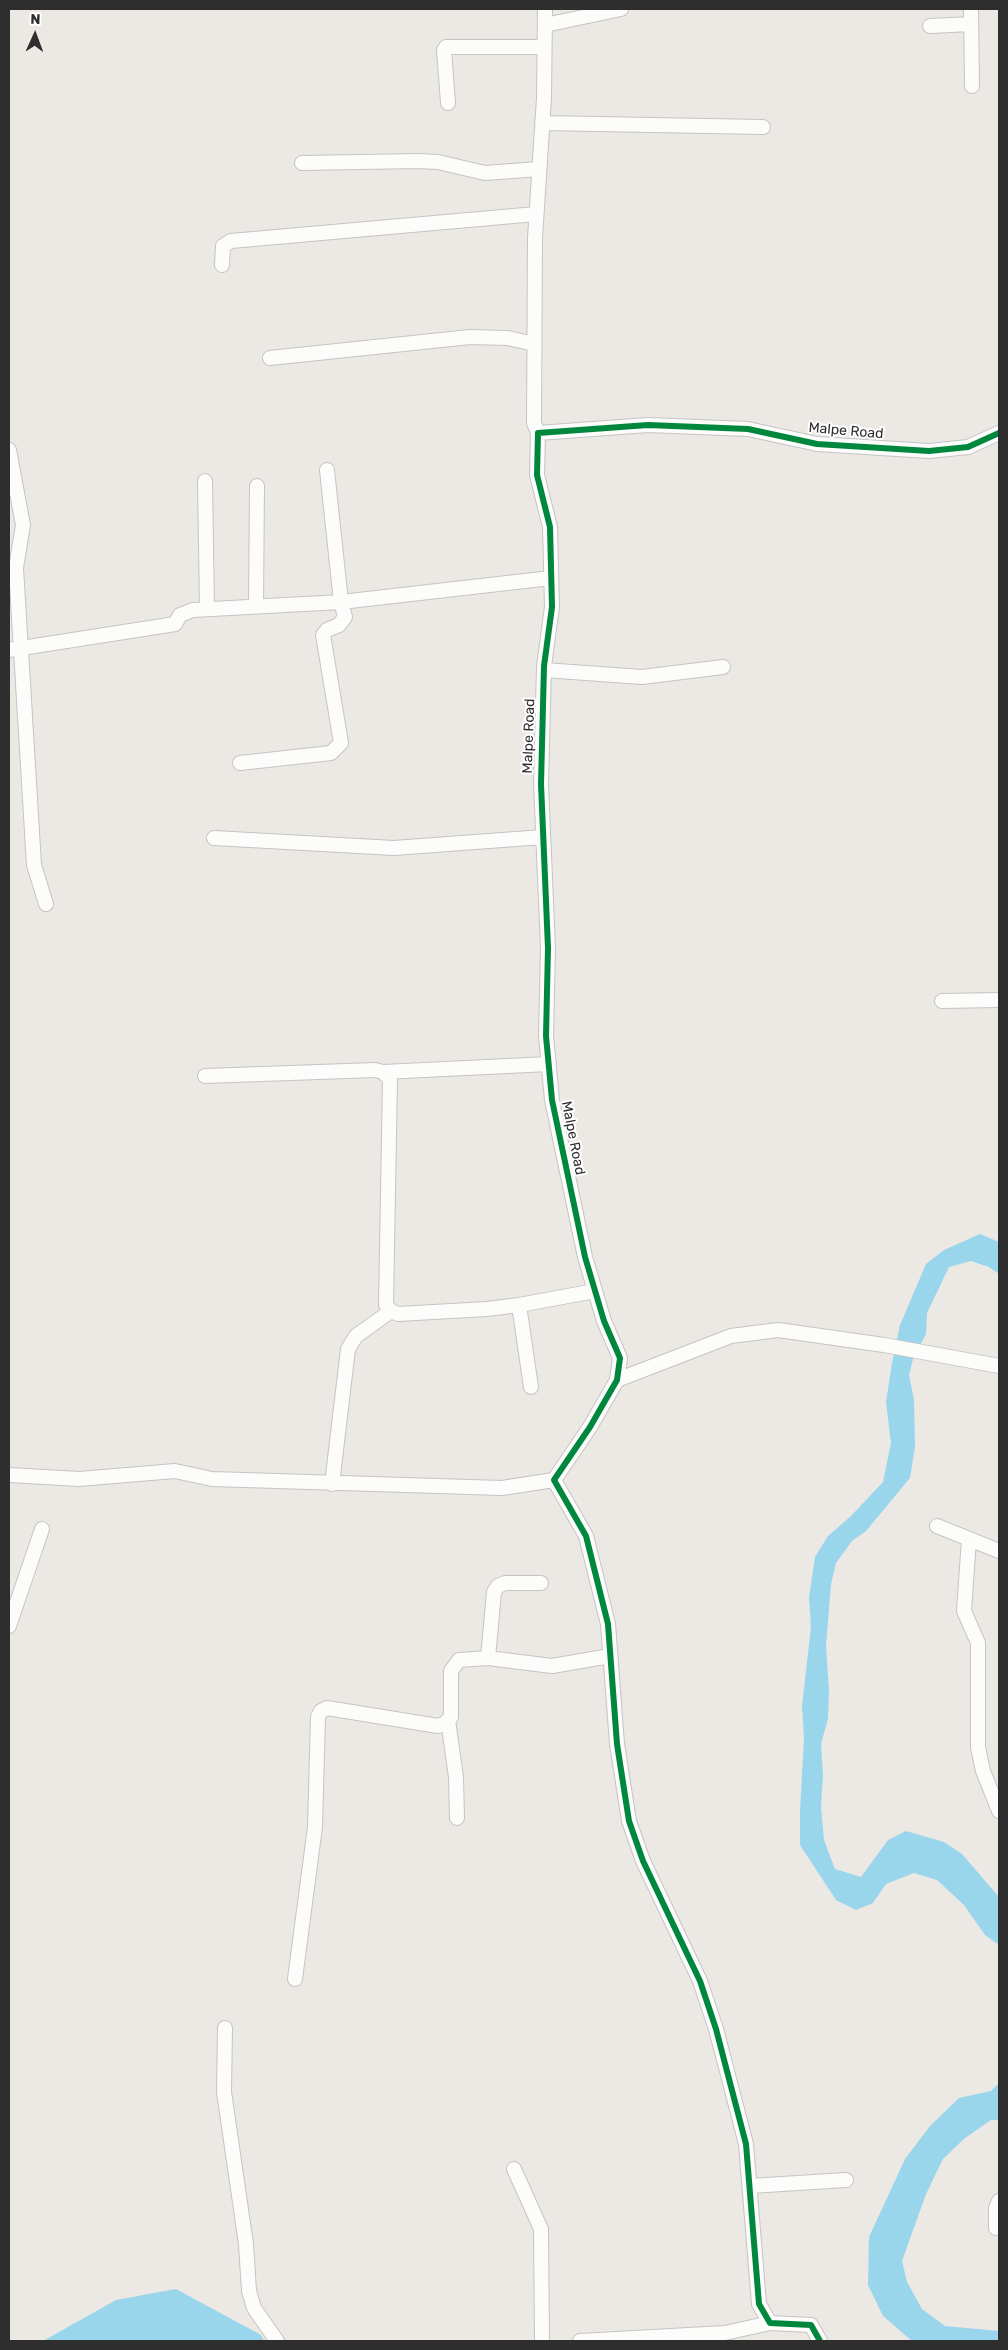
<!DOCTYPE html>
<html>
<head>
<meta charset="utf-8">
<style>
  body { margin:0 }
  #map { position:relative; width:1008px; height:2350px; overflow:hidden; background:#ece8e4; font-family:Rubik,sans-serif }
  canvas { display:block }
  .frame { position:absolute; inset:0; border:10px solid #2e2e2e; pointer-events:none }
  .north { position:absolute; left:10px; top:10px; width:50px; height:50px; -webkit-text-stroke:4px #fff; paint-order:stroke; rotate:2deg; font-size:14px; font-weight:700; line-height:20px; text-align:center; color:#2e2e2e }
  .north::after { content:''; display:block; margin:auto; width:18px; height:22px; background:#2e2e2e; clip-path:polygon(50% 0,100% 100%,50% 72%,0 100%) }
</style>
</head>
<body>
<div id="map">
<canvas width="1008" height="2350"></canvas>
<div class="frame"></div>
<div class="north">N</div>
</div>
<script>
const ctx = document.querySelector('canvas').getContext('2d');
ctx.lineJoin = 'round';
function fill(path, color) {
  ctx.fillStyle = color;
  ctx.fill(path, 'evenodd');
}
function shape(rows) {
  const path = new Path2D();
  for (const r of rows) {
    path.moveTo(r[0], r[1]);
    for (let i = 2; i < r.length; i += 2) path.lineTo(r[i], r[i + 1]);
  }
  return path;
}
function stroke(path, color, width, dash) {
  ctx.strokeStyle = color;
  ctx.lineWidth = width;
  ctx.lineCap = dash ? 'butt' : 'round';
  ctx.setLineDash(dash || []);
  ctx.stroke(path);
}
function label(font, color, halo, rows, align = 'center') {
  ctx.font = font + ' Rubik,sans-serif';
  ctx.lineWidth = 4;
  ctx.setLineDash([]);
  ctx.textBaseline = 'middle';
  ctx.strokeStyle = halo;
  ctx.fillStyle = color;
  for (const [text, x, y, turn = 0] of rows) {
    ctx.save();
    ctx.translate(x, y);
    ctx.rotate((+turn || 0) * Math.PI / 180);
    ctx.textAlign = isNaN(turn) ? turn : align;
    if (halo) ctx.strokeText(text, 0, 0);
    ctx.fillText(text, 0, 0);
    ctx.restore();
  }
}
const water = shape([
  [980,1234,999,1242,999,1274,989,1267,971,1261,949,1267,927,1313,926,1334,913,1359,909,1375,914,1400,915,1447,910,1478,866,1531,852,1541,836,1563,831,1584,826,1646,829,1690,828,1719,821,1744,823,1775,821,1807,824,1840,835,1869,861,1877,888,1840,906,1831,944,1842,962,1854,999,1897,999,1945,985,1935,964,1905,937,1880,914,1873,886,1884,873,1903,856,1910,836,1900,800,1845,800,1811,804,1738,802,1706,811,1627,809,1598,815,1557,828,1536,851,1516,883,1482,891,1443,886,1402,892,1363,900,1325,926,1264,944,1250],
  [999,2083,999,2120,991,2120,965,2138,943,2159,926,2194,902,2261,907,2282,922,2309,945,2326,999,2331,999,2341,912,2341,883,2316,868,2285,869,2237,905,2159,930,2126,959,2098,991,2091],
  [176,2289,261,2335,264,2341,43,2341,116,2300]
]);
const minor = shape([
  [971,9,972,86],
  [545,25,621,9],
  [930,26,971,24],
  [448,103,444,50,446,47,544,47],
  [542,123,763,127],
  [302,163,418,161,438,162,485,173,539,169],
  [222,265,223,246,231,241,536,214],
  [270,358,470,337,508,338,534,344],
  [538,433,534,423,535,238,544,98,545,9],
  [9,450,23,525,16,568,34,865,46,904],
  [205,481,207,609],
  [256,606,257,486],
  [9,650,175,624,180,615,193,610,341,602,551,578],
  [544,670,642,677,723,667],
  [240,763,331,753,341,743,323,635,327,630,339,625,345,617,341,602,327,470],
  [214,838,394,848,543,837],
  [942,1001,999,1000],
  [383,1072,549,1064],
  [205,1076,375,1070,383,1072,390,1079,386,1305,391,1311,398,1314,487,1309,519,1305,595,1291],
  [519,1305,531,1387],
  [617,1380,731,1336,778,1330,884,1345,999,1366],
  [9,1475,79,1479,175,1471,212,1479,502,1488,554,1480],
  [554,1480,590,1427,617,1380,620,1358,604,1321,585,1257,552,1100,546,1036,548,948,541,784,544,666,552,607,550,527,537,475,538,433,648,425,748,429,817,444,929,451,968,447,999,433],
  [554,1480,586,1536,608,1624,617,1744,629,1821,643,1861,700,1981,716,2029,746,2144,759,2304,770,2323,811,2325,820,2341],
  [332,1484,348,1349,356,1336,391,1311],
  [937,1526,999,1551],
  [969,1539,964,1611,978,1643,978,1747,983,1771,999,1811],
  [9,1626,42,1529],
  [488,1658,494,1592,498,1586,505,1583,541,1583],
  [448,1720,456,1777,457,1818],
  [295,1979,315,1827,318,1717,321,1711,327,1708,438,1726,444,1724,451,1717,451,1671,459,1660,488,1658,552,1666,610,1656],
  [225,2028,224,2092,246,2244,249,2291,254,2308,277,2341],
  [514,2169,541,2229,542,2341],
  [750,2186,846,2180],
  [996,2228,996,2208,999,2201],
  [580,2341,725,2333,770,2323]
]);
const cycleway = shape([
  [820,2341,811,2325,770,2323,759,2304,746,2144,716,2029,700,1981,643,1861,629,1821,617,1744,608,1624,586,1536,554,1480,590,1427,617,1380,620,1358,604,1321,585,1257,552,1100,546,1036,548,948,541,784,544,666,552,607,550,527,537,475,538,433,648,425,748,429,817,444,929,451,968,447,999,433]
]);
const streetNames = [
  ["Malpe Road",846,431,5],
  ["Malpe Road",529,736,-88],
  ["Malpe Road",573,1138,79]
];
fill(water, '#99d6ec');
stroke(minor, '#c5c4c5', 16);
stroke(minor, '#fcfcfb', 14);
stroke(cycleway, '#00873e', 6);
label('14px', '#2e2e2e', '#fff', streetNames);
</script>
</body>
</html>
